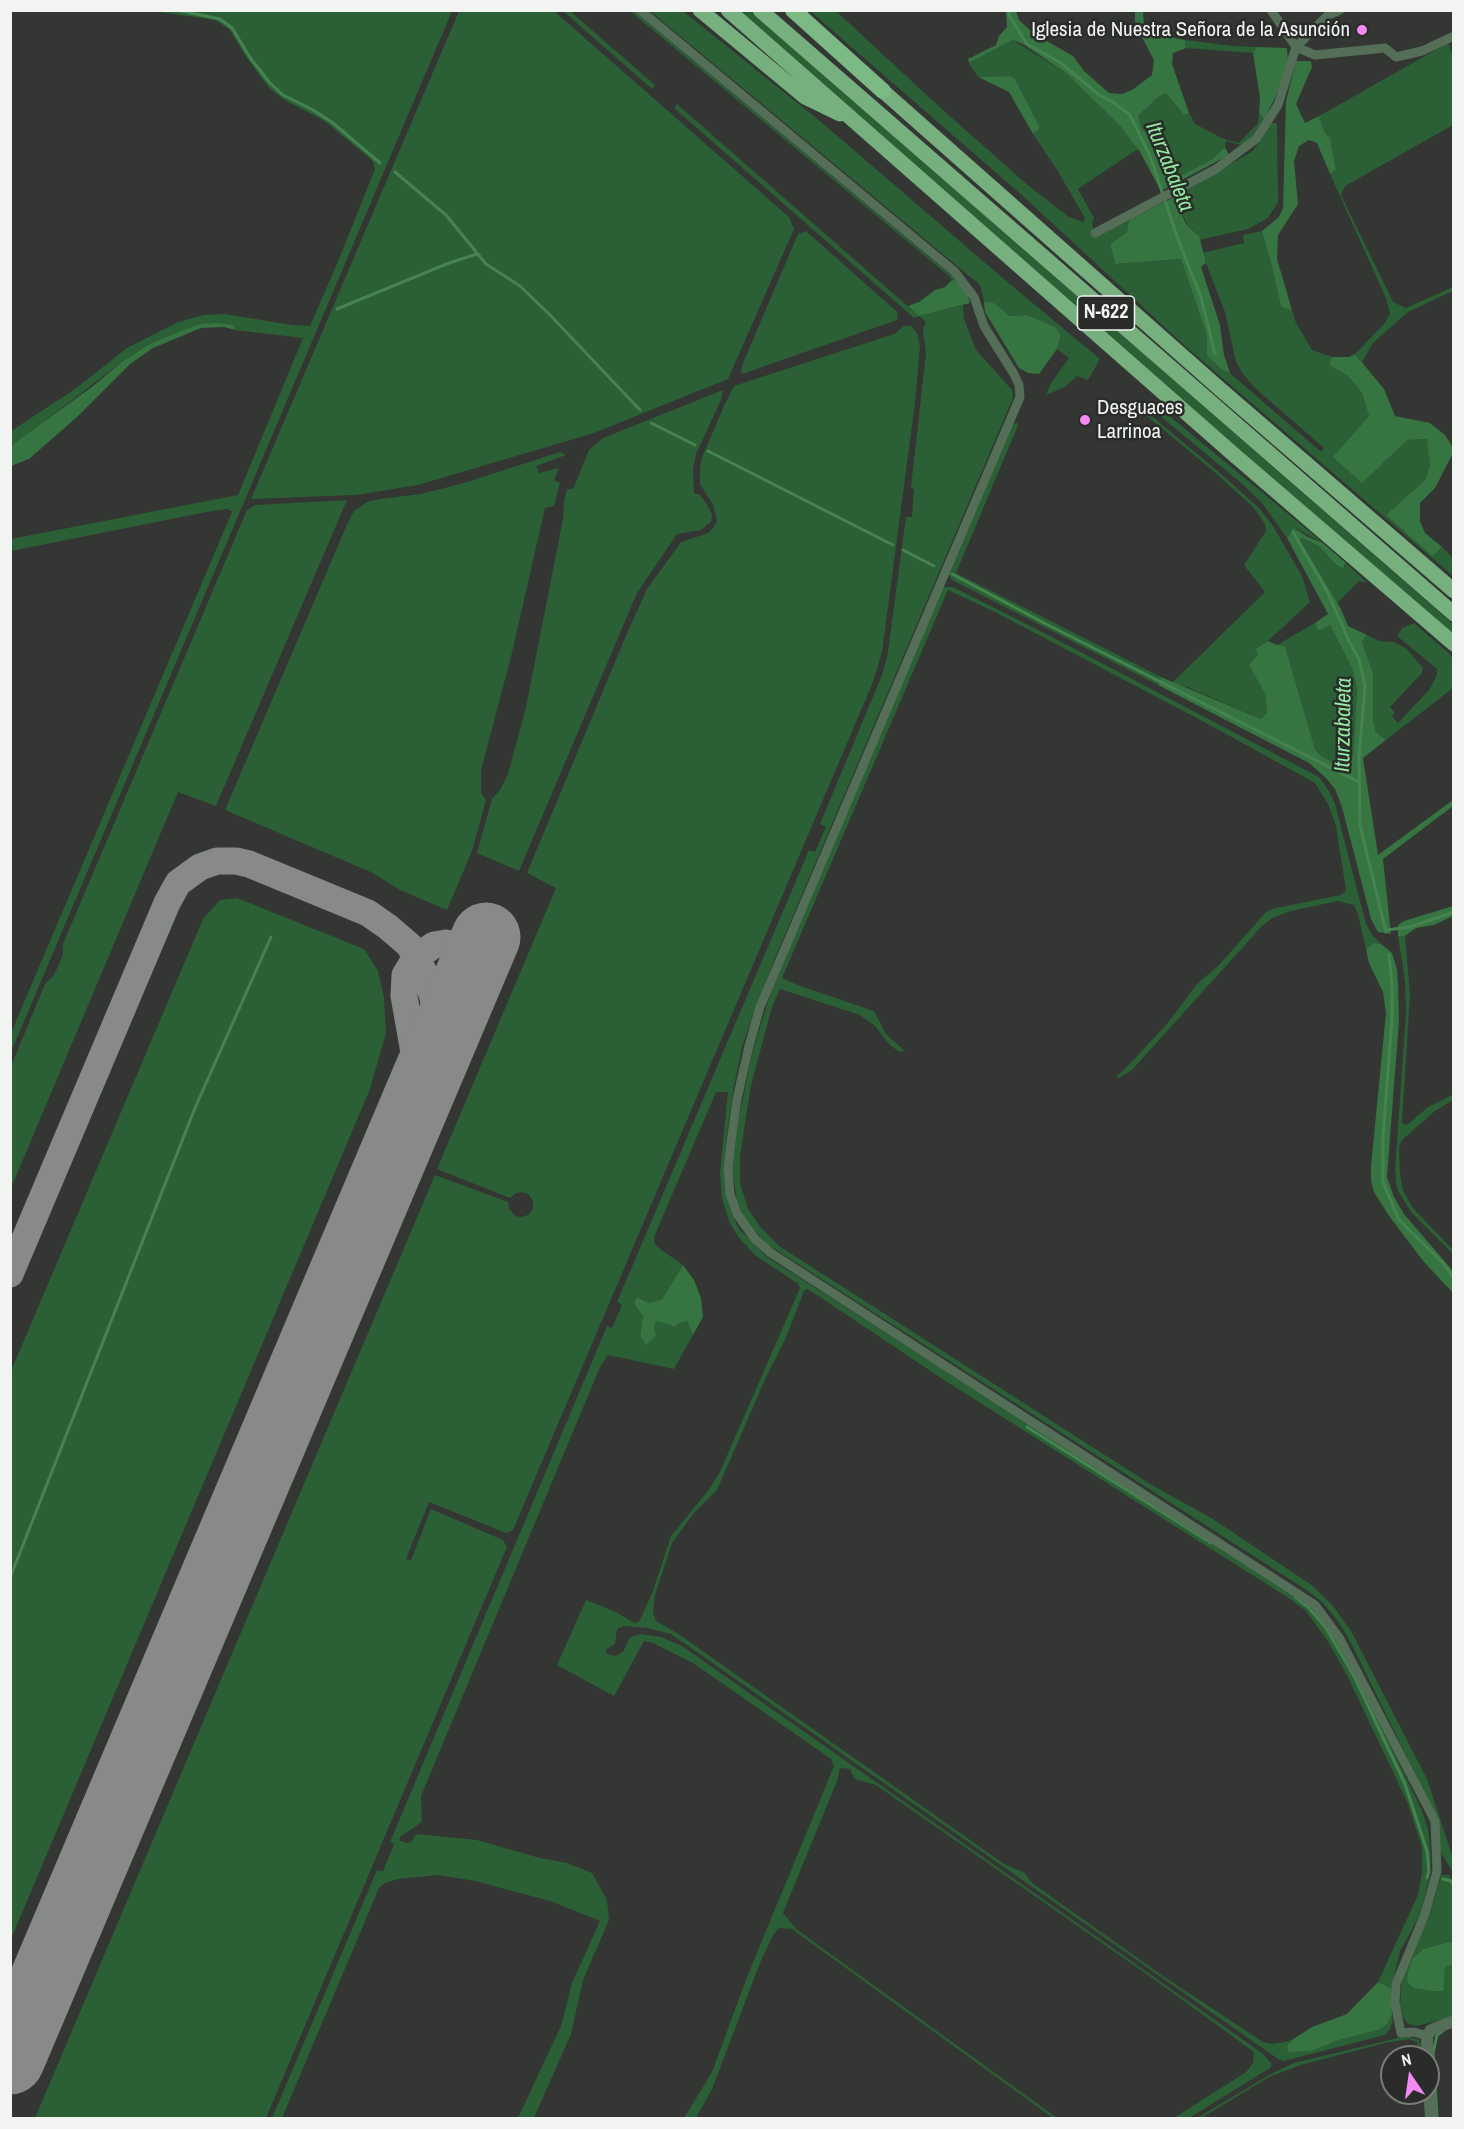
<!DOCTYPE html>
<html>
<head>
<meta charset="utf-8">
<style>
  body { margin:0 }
  #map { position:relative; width:1464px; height:2129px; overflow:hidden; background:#333633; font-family:"Archivo Narrow",sans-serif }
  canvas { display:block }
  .frame { position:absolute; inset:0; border:12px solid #f2f4f2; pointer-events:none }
  .north { position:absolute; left:1380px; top:2045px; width:60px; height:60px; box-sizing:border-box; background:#292c29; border:2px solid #797c79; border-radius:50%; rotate:347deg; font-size:16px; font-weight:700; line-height:24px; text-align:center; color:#f2f4f2 }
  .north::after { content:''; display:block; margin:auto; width:21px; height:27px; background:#f389f1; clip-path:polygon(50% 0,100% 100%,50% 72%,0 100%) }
</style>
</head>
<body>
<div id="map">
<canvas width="1464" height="2129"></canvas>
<div class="frame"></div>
<div class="north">N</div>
</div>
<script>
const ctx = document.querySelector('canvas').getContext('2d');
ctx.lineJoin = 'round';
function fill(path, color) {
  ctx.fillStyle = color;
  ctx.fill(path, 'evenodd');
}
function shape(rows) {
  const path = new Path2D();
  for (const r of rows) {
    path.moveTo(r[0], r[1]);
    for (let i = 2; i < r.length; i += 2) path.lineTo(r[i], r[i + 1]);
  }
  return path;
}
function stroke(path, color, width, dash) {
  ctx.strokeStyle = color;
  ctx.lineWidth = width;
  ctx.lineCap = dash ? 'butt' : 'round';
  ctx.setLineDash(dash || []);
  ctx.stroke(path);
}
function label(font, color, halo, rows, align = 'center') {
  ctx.font = font + ' "Archivo Narrow",sans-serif';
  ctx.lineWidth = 5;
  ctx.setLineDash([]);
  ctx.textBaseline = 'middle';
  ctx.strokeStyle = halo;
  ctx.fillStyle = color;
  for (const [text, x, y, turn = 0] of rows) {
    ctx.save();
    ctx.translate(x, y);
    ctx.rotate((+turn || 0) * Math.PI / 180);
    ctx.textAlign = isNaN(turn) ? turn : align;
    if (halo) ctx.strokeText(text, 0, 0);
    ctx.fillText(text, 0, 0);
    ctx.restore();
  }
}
const green = shape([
  [153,11,452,11,11,1052,11,1033,232,512,228,509,212,511,11,551,11,539,238,495,303,338,235,330,234,325,200,324,148,345,123,361,11,447,11,431,75,389,127,348,178,322,203,315,225,314,292,325,310,326,339,259,375,169,372,160,323,120,286,101,269,88,247,58,229,29,215,20],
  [459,11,554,11,789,217,794,229,728,379,594,433,418,485,356,495,251,499],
  [563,11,570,11,655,85,652,89],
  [630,11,634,11,958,281,952,280,949,276],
  [650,11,683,11,821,122,1005,280,1100,359,1088,380,1077,376,1065,387,1046,395,1051,383,1069,358,1057,349,1061,335,1028,315,1010,316,994,303,984,301,980,285],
  [735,11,751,11,1453,624,1453,635],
  [810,11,836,11,945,112,1029,186,1069,217,1083,222,1085,218,1057,170,1033,134,1040,128,1010,76,978,77,969,63,1013,40,1066,73,1121,127,1138,149,1078,189,1094,218,1092,224,1096,237,1129,220,1127,232,1110,244,1115,264,1181,259,1207,336,1208,355,1222,370,1230,373,1321,452,1324,448,1255,388,1243,374,1236,362,1225,312,1202,253,1244,243,1243,235,1262,231,1272,267,1281,307,1292,310,1296,323,1312,350,1332,357,1329,365,1348,376,1362,393,1369,416,1334,458,1383,464,1408,440,1428,439,1430,465,1425,480,1386,515,1432,555,1442,547,1453,558,1453,576,1184,345,1025,198],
  [1185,40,1233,46,1257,47,1253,53,1186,48],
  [1448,43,1453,56,1453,125,1345,186,1341,195,1393,302,1406,308,1453,287,1453,291,1408,312,1373,343,1362,362,1355,354,1385,323,1390,313,1386,298,1330,174,1336,168,1330,139,1325,133,1319,116],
  [1166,93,1184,115,1189,113,1195,124,1224,139,1239,143,1258,123,1259,113,1264,119,1247,143,1241,145,1226,141,1225,147,1211,160,1178,177,1169,174,1157,157,1160,139,1152,138,1142,129,1138,116,1157,98],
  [677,104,919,316,963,305,964,319,976,350,1012,390,1013,398,775,958,753,1015,742,1047,733,1091,728,1126,724,1163,725,1191,731,1212,739,1229,767,1257,1302,1598,1319,1615,1334,1635,1363,1689,1422,1811,1428,1829,1431,1859,1429,1879,1420,1915,1400,1951,1391,1988,1378,1982,1418,1895,1422,1872,1422,1847,1408,1804,1349,1679,1329,1643,1306,1611,1287,1597,944,1380,814,1293,807,1289,804,1291,784,1342,767,1375,717,1490,693,1514,672,1543,655,1595,653,1612,656,1621,680,1635,1004,1864,1025,1873,1032,1883,1163,1976,1263,2042,1274,2044,1292,2040,1287,2046,1311,2051,1339,2040,1378,2030,1387,2025,1392,2014,1393,2021,1390,2029,1385,2035,1284,2061,1278,2059,671,1634,647,1628,624,1626,617,1629,615,1644,605,1650,607,1654,615,1656,623,1652,630,1637,641,1634,661,1637,682,1646,1117,1951,1262,2053,1272,2064,1270,2068,1189,2118,1174,2118,1246,2072,1253,2063,1254,2052,1162,1985,876,1785,855,1779,850,1769,840,1768,837,1781,783,1913,796,1929,1057,2118,1053,2118,792,1929,779,1928,773,1935,760,1963,712,2089,696,2118,684,2118,712,2072,747,1977,834,1766,831,1759,693,1663,653,1643,644,1641,614,1696,557,1665,586,1600,616,1612,634,1623,639,1622,653,1591,671,1536,707,1492,719,1474,800,1288,797,1283,756,1256,739,1238,730,1223,722,1199,720,1173,728,1092,716,1092,654,1237,655,1244,660,1249,683,1265,662,1299,650,1303,641,1298,643,1316,640,1335,654,1326,657,1320,676,1327,677,1324,687,1321,693,1335,674,1369,608,1355,600,1367,421,1796,422,1822,401,1836,399,1840,406,1843,411,1842,416,1834,477,1840,540,1858,567,1863,592,1873,607,1900,609,1920,583,1980,571,2034,534,2118,518,2118,561,2026,572,1983,600,1921,550,1901,475,1881,438,1875,398,1879,385,1883,379,1888,282,2118,272,2118,377,1870,383,1871,394,1844,390,1842,607,1326,612,1328,622,1305,617,1302,809,850,815,852,826,827,820,824,882,675,887,658,906,517,912,517,914,490,911,487,926,353,923,330,926,322,919,316,914,318,674,108],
  [1271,123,1277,123,1278,202,1268,218,1248,229,1199,240,1199,236,1187,224,1174,197,1253,151],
  [806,231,895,310,898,313,897,320,742,374,741,370,743,363,798,234],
  [904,326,911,326,917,333,920,346,915,403,882,652,873,682,513,1530,506,1533,429,1502,406,1559,411,1560,431,1509,503,1540,507,1547,266,2118,35,2118,435,1175,508,1202,509,1208,515,1216,521,1217,528,1215,533,1209,533,1201,528,1194,522,1192,516,1193,510,1198,437,1169,556,888,527,873,628,631,647,589,681,542,708,533,714,527,717,520,713,505,700,484,700,468,702,457,725,404,734,386,894,334],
  [723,390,721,400,696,454,693,469,694,493,700,495,708,506,712,515,711,522,701,530,677,534,637,593,519,871,477,853,492,799,500,790,508,774,526,707,563,519,564,501,567,489,573,489,589,450,603,438],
  [1150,400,1297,521,1323,543,1295,528,1287,538,1262,503,1241,483,1159,415],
  [1141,411,1147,412,1220,473,1260,509,1273,526,1302,576,1310,602,1268,641,1255,649,1258,654,1249,665,1265,693,1267,712,1261,719,1185,686,1172,683,1265,592,1244,565,1266,531,1265,524,1253,507,1219,476],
  [1019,423,956,573,1161,677,1158,685,952,580,949,575,1013,424],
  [560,452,566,455,536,466,539,473,559,468,554,480,560,483,554,506,545,508,511,657,481,770,481,793,486,800,472,851,447,910,400,890,373,873,225,810,345,529,354,511,367,502,379,499,421,494,464,483],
  [347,500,216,806,178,792,11,1188,11,1066,45,984,54,975,63,955,63,944,247,510,255,505],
  [1303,538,1320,547,1336,565,1345,567,1346,563,1367,583,1359,581,1337,603,1300,540],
  [943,587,953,587,1052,637,1319,777,1329,791,1335,804,1366,924,1373,936,1381,944,1374,943,1366,949,1358,914,1354,905,1338,901,1291,911,1272,918,1262,926,1132,1070,1119,1078,1116,1076,1122,1072,1167,1024,1197,984,1220,964,1266,912,1276,908,1341,895,1346,890,1336,826,1328,804,1315,783,1206,723,995,612,948,590,782,978,800,986,874,1011,886,1034,905,1051,899,1052,889,1044,875,1026,860,1015,780,989,772,1007,751,1085,740,1156,740,1183,748,1209,761,1228,779,1246,1150,1484,1213,1519,1313,1586,1333,1606,1351,1631,1427,1779,1453,1858,1453,1872,1440,1852,1431,1806,1349,1639,1338,1621,1322,1602,1305,1589,767,1244,745,1220,737,1202,732,1166,740,1112,753,1050,771,992],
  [1315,623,1318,630,1330,625,1353,670,1357,690,1353,757,1335,763,1321,756,1315,749,1285,646,1277,645],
  [1414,623,1453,657,1453,688,1386,740,1376,732,1373,720,1373,673,1362,642,1367,635,1379,641,1394,642,1407,649,1423,668,1422,673,1390,707,1395,712,1392,716,1398,723,1429,690,1437,675,1437,669,1397,636,1402,628],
  [237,898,364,949,378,971,384,998,386,1033,370,1089,11,1939,11,1371,203,919,220,900],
  [1398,936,1405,936,1410,994,1402,1123,1407,1125,1428,1107,1454,1094,1453,1100,1435,1111,1402,1140,1399,1147,1400,1174,1403,1191,1413,1208,1453,1250,1453,1254,1411,1212,1397,1189,1395,1169,1406,1013,1405,981],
  [1441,1875,1449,1875,1453,1883,1453,1941,1423,1949,1413,1958,1442,1991,1445,1967,1454,1965,1453,2017,1416,2026,1408,2024,1404,2019,1400,2007,1401,1987,1405,1967,1430,1915],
  [1406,2036,1419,2040,1423,2057,1419,2057,1417,2042,1409,2039,1385,2043,1301,2065,1271,2076,1201,2118,1197,2118,1269,2075,1294,2063]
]);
const forest = shape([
  [1006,11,1016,11,1019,20,1033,33,1073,56,1084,71,1109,93,1122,94,1132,90,1152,75,1154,60,1135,24,1135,11,1143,11,1144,26,1147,33,1185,40,1186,48,1173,53,1172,64,1189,113,1184,115,1166,93,1157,98,1138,116,1142,129,1152,138,1160,139,1157,157,1169,174,1178,177,1211,160,1225,147,1229,155,1161,191,1140,152,1121,127,1066,73,1023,44,1013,40,969,63,968,59,996,45,999,36,1007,27],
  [1257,47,1287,48,1288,61,1284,75,1274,100,1264,119,1259,113,1260,98,1253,53],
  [1296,61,1311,61,1312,67,1296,104,1305,123,1319,116,1325,133,1330,138,1336,169,1330,174,1317,143,1309,140,1299,146,1294,161,1298,204,1278,235,1277,259,1292,310,1281,307,1272,267,1262,231,1279,217,1283,208,1286,101],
  [1010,76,1015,79,1040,128,1033,134,1009,92,978,77],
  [1174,197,1186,224,1199,236,1206,263,1201,267,1220,325,1224,355,1230,373,1222,370,1207,355,1207,336,1181,259,1115,264,1110,244,1127,232,1129,220],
  [952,280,958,281,968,295,970,303,919,316,908,306,919,302,935,290,945,287],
  [984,301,994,303,1010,316,1027,315,1055,327,1061,335,1057,349,1039,374,1028,373,1019,368,985,312],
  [218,323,234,325,235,330,224,327,201,328,153,348,130,364,77,417,29,459,11,466,11,447,16,442,93,386,123,361,148,345,178,332,200,324],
  [1355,354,1384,389,1395,416,1430,423,1445,435,1453,448,1453,453,1435,488,1420,503,1420,521,1425,533,1442,547,1432,556,1386,515,1425,480,1430,465,1427,439,1408,440,1362,483,1333,457,1369,416,1362,393,1348,376,1329,365,1332,357,1349,357],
  [1294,528,1308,537,1323,543,1346,563,1343,568,1336,565,1320,547,1303,538,1300,540,1341,609,1348,626,1367,635,1362,642,1373,673,1373,720,1376,732,1386,740,1363,758,1378,855,1453,800,1453,806,1383,859,1391,934,1378,932,1371,919,1342,807,1335,789,1326,778,1309,763,1158,685,1161,677,1261,719,1267,712,1265,694,1249,665,1258,654,1255,649,1268,641,1277,645,1285,646,1315,749,1321,756,1335,763,1353,757,1357,690,1353,670,1330,625,1318,631,1315,623,1328,614,1287,538],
  [1453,906,1453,916,1434,925,1416,928,1405,936,1398,936,1398,925,1404,921],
  [1374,943,1381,944,1392,953,1397,969,1398,984,1399,1021,1387,1177,1394,1197,1404,1214,1453,1271,1453,1293,1424,1262,1389,1216,1374,1192,1371,1181,1371,1166,1386,1013,1383,992,1369,963,1366,949],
  [683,1265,694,1280,701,1298,703,1317,693,1335,687,1321,677,1324,676,1327,657,1321,654,1326,656,1336,646,1345,640,1335,643,1316,634,1303,637,1297,650,1303,662,1299],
  [1453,1941,1453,1965,1445,1967,1443,1991,1434,1991,1413,1988,1407,1981,1408,1972,1413,1958,1423,1949],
  [1378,1982,1391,1988,1392,2014,1387,2025,1378,2030,1339,2040,1312,2051,1288,2052,1287,2046,1292,2040,1312,2027,1347,2014]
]);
const stream = shape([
  [177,10,220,19,232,28,251,59,270,83,283,95,313,110,333,123,380,163],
  [1008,10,1010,17,1027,44,1061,63,1099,95,1113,102,1130,115,1150,156,1179,242,1201,297,1215,354],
  [395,172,446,215,486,264,520,286,551,316,640,410],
  [337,309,449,263,477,254],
  [651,423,695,445],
  [708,451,893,545],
  [1293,532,1328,593,1349,641,1359,659,1365,686,1359,757,1360,825,1386,932],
  [903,550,934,566],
  [952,574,1046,624,1359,782],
  [1386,930,1410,927,1454,912],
  [1389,955,1392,985,1392,1018,1383,1136,1383,1182,1399,1220,1443,1263,1454,1278],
  [1027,1427,1211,1543],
  [10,1578,195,1108,271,937],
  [1295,1597,1308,1607,1326,1628,1354,1676,1405,1784,1427,1851,1429,1871,1427,1878],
  [1443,1879,1451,1881,1454,1886],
  [1437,2118,1433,2053,1437,2035,1443,2031]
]);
const taxiway = shape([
  [407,1125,480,1004,488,966,485,959,467,946,446,943,434,945,416,957,405,975,404,996,421,1092],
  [10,1274,167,903,178,883,200,867,217,861,236,861,249,864,368,913,388,927,409,945,425,974,433,997,437,1028,435,1058]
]);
const runway = shape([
  [10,2060,486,937]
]);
const minor = shape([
  [640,10,955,272,974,297,984,326,1014,374,1019,385,1020,397,760,1007,749,1046,737,1099,730,1150,728,1169,730,1194,737,1214,755,1239,771,1253,1315,1605,1340,1639,1435,1821,1437,1871,1425,1914,1396,1984,1395,2003,1401,2033,1414,2032,1427,2036],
  [1271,10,1296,47,1315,55,1385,48,1396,57,1422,51,1454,36],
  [1095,233,1216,169,1256,139,1278,105,1296,47,1328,15,1340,10]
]);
const tertiary = shape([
  [1427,2057,1427,2036,1431,2030,1454,2021],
  [1428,2071,1431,2118]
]);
const trunk = shape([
  [700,10,805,97,840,114],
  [728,10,1232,453,1454,644],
  [760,10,1454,614],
  [875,84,1220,389,1454,591]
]);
const motorway = shape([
  [793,10,883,91]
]);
const markers = [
  [1362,30,6,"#f389f1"],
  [1085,420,6,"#f389f1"]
];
const shields = [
  [1106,313,57]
];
const shieldNames = [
  ["N-622",1106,313]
];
const poiNames = [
  ["Iglesia de Nuestra Señora de la Asunción",1350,30],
  ["Desguaces",1097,408,"left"],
  ["Larrinoa",1097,432,"left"]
];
const waterNames = [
  ["Iturzabaleta",1169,167,68],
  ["Iturzabaleta",1344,725,-89]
];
fill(green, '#2b5f35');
fill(forest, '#367441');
stroke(stream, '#458350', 3);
stroke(taxiway, '#878a87', 27);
stroke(runway, '#878a87', 69);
stroke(minor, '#546e57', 9);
stroke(tertiary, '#546e57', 12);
stroke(trunk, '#76b07e', 15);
stroke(motorway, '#7bba84', 16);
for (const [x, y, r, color] of markers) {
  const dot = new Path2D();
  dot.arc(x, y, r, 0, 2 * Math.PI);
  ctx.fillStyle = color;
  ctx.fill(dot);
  stroke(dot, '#292c29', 2);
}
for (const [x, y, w] of shields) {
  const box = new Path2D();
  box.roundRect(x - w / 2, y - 17, w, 34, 4.5);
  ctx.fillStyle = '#292c29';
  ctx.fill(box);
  stroke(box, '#f2f4f2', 1.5);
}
label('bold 20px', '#f2f4f2', null, shieldNames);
label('21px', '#f2f4f2', '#292c29', poiNames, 'right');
label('italic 22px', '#92e99f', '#292c29', waterNames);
</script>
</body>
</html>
